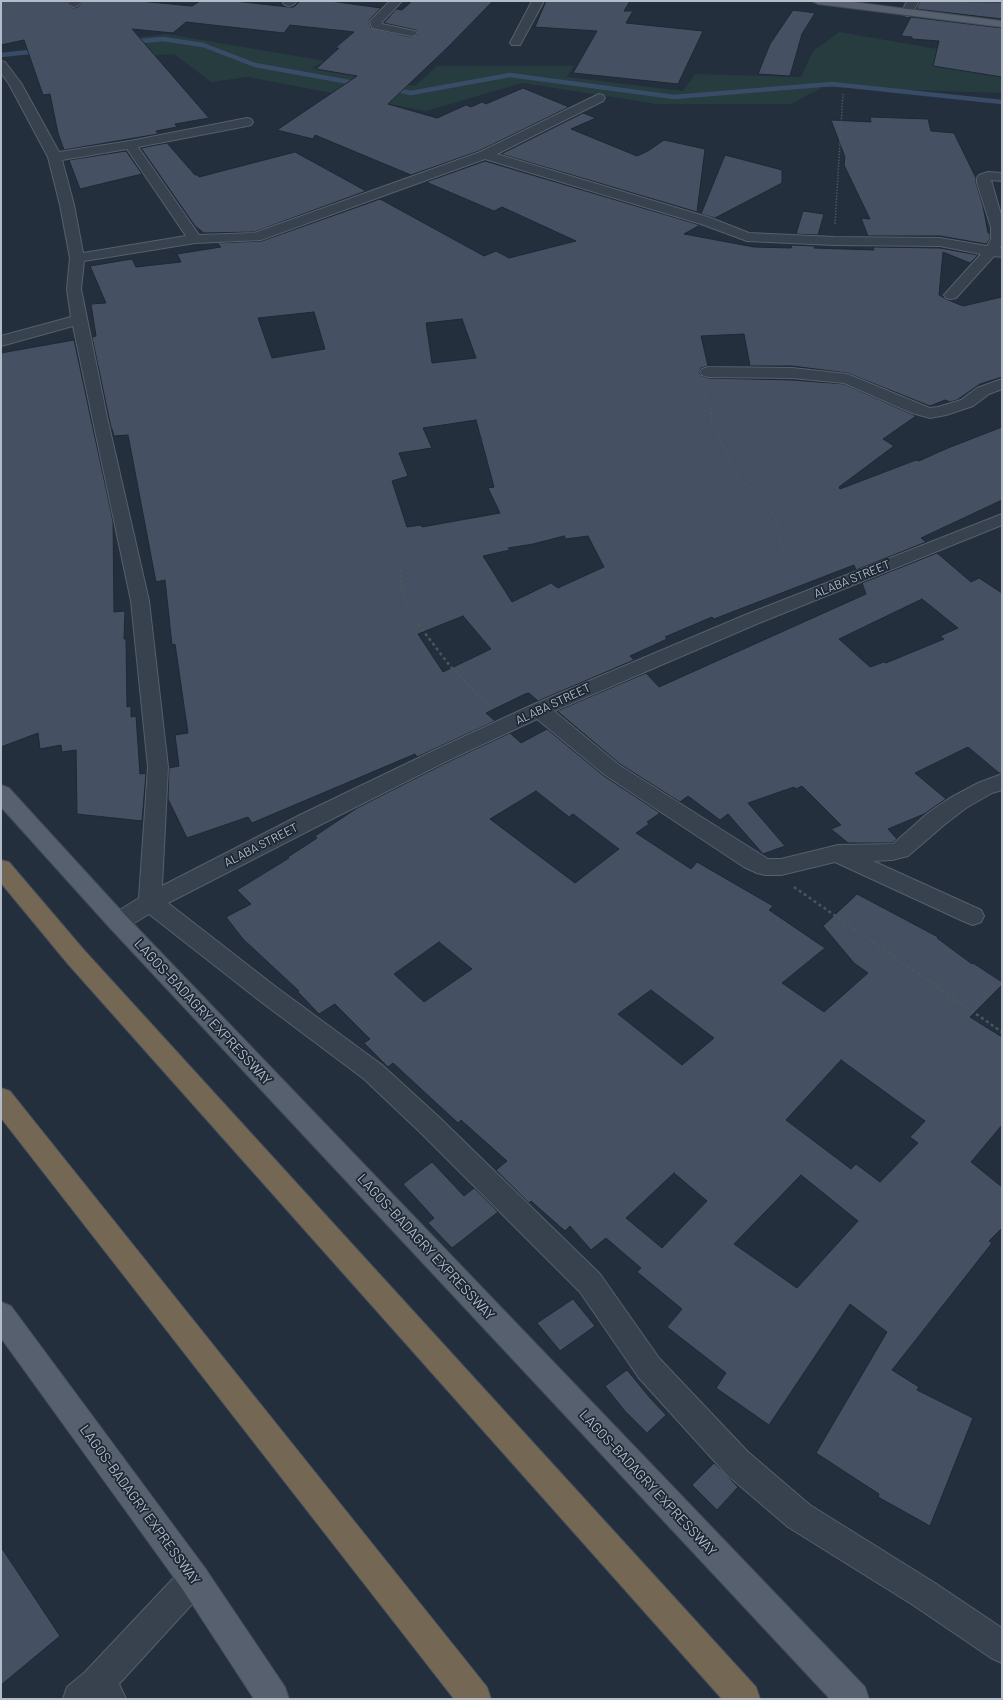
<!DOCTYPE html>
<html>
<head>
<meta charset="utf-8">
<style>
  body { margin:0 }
  #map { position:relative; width:1003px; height:1700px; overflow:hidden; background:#242f3e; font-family:Barlow,sans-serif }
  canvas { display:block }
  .frame { position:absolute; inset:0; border:2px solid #b4bcc9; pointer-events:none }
</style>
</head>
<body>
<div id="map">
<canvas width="1003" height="1700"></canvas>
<div class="frame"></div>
</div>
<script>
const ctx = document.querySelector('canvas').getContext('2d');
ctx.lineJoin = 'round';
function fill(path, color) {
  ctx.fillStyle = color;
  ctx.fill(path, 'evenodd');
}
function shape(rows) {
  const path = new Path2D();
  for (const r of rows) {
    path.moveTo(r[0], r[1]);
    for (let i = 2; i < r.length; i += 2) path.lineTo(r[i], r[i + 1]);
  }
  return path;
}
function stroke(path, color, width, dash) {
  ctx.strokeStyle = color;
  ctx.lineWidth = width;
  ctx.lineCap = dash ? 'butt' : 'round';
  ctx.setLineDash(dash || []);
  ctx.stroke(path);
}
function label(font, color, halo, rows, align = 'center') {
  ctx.font = font + ' Barlow,sans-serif';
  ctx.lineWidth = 3.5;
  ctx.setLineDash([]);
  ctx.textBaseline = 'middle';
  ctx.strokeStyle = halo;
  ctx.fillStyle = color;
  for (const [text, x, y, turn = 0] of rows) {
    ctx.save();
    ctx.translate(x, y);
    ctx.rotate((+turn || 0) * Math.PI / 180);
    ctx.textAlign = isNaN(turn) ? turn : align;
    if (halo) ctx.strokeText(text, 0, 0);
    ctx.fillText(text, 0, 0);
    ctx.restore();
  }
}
const green = shape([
  [839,32,1002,60,1002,93,823,87,791,104,657,104,522,83,426,111,248,77,211,82,174,54,39,63,22,51,167,34,325,61,312,68,415,86,437,66,574,66,567,77,683,91,695,74,801,77,813,51]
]);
const stream = shape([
  [131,42,163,39,203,45,255,65,360,84],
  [1,55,38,51],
  [391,89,411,93,510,75,674,97,832,84,1002,102]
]);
const building = shape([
  [1,1,68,1,66,4,73,8,78,7,84,1,139,1,192,6,200,1,234,1,289,7,294,7,300,1,330,1,381,8,369,20,371,28,411,37,418,34,416,30,384,23,396,9,402,10,412,1,493,1,448,47,388,104,437,118,466,105,471,107,482,102,486,104,523,88,569,107,479,151,411,175,315,135,313,139,277,130,357,76,316,69,339,48,335,48,354,32,290,25,284,33,186,22,173,33,132,29,209,118,175,124,177,127,156,131,158,134,64,150,58,133,50,94,43,95,24,40,1,45,1,1],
  [546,1,630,1,624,11,633,11,626,23,703,31,678,84,573,73,597,31,535,27,546,1],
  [920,1,1002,2,1002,19,916,9,920,1],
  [793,10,815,13,802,34,790,76,758,74,770,44,793,10],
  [911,17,1002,28,1002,77,933,66,939,41,912,39,912,37,901,36,911,17],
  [583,113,596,118,571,129,637,156,648,151,664,140,705,149,697,212,501,154,583,113],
  [870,117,928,119,931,131,954,133,976,178,976,183,983,206,988,233,990,233,990,239,986,244,940,236,868,236,861,218,870,219,844,165,845,157,831,120,871,122,870,117],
  [167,143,195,175,198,175,199,177,295,152,366,191,254,232,204,233,195,226,141,148,167,143],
  [126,151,142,174,80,189,69,160,126,151],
  [725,155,782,170,782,183,715,218,701,214,725,155],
  [485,161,700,225,684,234,754,247,791,248,792,245,815,246,814,248,874,250,873,247,940,248,978,255,970,263,943,252,939,295,946,299,963,306,1002,297,1002,377,980,384,957,400,950,402,945,400,930,406,847,373,792,366,750,366,744,334,701,336,708,366,701,368,699,373,702,376,708,378,792,380,844,384,916,416,883,439,894,446,839,487,840,489,916,460,919,461,948,448,1002,427,1002,500,921,538,926,542,856,570,854,565,714,619,712,617,665,637,667,639,630,656,634,660,538,701,529,693,525,694,486,713,495,721,417,757,415,754,252,823,248,817,187,838,168,799,169,768,179,766,175,735,188,733,175,644,172,645,165,580,156,582,128,435,114,436,112,429,112,432,92,337,96,336,91,304,106,303,90,266,132,259,136,267,181,262,177,254,221,247,217,243,262,241,380,199,484,256,496,251,509,258,576,241,502,207,494,211,426,182,485,161],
  [314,312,325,349,272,358,258,318,314,312],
  [462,319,476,358,432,363,426,323,462,319],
  [476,420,494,487,488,488,500,513,422,527,421,525,407,527,392,481,408,476,399,453,432,448,423,428,476,420],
  [564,536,566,539,588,536,604,567,558,588,551,583,512,602,483,556,510,550,508,548,533,544,564,536],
  [463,616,491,649,443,672,418,634,463,616],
  [803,211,824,214,818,235,796,234,803,211],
  [74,340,113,521,114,612,125,611,124,639,126,639,127,707,131,706,131,717,136,716,140,774,146,773,142,821,77,814,76,750,62,752,61,745,40,749,38,733,1,747,1,353,74,340],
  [937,553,971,582,979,578,1002,593,1002,773,999,773,968,747,915,773,946,799,924,814,888,829,897,839,892,843,848,843,831,829,841,825,802,786,796,789,794,787,748,803,785,846,763,854,728,814,720,820,688,796,680,802,620,764,557,711,646,673,659,687,866,594,862,583,937,553],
  [922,599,958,628,940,636,944,639,886,663,884,662,870,667,839,639,922,599],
  [547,729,604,776,660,813,647,822,649,824,636,833,691,869,697,862,773,906,769,910,825,948,782,983,824,1012,868,973,854,963,823,926,857,894,938,937,937,938,972,964,973,963,1002,982,1002,985,970,1017,1002,1037,1002,1125,971,1162,1002,1187,1002,1228,989,1241,992,1243,892,1370,919,1387,917,1390,973,1418,930,1526,878,1497,879,1494,816,1453,887,1332,850,1304,769,1425,716,1388,726,1373,667,1327,682,1309,637,1272,641,1268,606,1238,591,1250,570,1226,565,1231,531,1201,529,1203,496,1170,507,1161,461,1120,458,1123,393,1063,388,1067,364,1043,370,1039,335,1004,319,1014,298,992,299,991,243,939,226,917,251,904,237,890,289,858,288,857,317,838,315,836,357,808,448,762,510,733,521,743,547,729],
  [536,791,569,817,573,814,619,849,575,883,490,819,536,791],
  [439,942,472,969,424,1002,394,974,439,942],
  [651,990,714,1038,682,1065,618,1014,651,990],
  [841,1060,925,1121,910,1137,918,1143,880,1182,856,1164,851,1169,786,1120,841,1060],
  [674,1173,707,1201,662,1248,626,1218,674,1173],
  [801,1175,858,1221,797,1288,734,1244,801,1175],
  [432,1162,464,1196,474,1188,498,1212,452,1248,428,1223,434,1218,403,1184,432,1162],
  [573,1299,595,1326,560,1351,537,1323,573,1299],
  [627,1370,650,1398,666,1415,647,1433,624,1410,605,1386,627,1370],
  [714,1463,738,1487,717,1510,692,1485,714,1463],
  [1,1547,60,1636,1,1685,1,1547]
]);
const pathFar2 = shape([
  [835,224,843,93]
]);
const pathFar1 = shape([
  [704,389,704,395,711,408,711,421,738,478,766,504,775,518,782,544,789,554,811,575],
  [401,570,401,585,408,610,419,625]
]);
const path = shape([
  [418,624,450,666,492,709],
  [794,887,1002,1032]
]);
const minor = shape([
  [70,1,83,1,77,6,73,7,67,4,70,1],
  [285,1,297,1,293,5,289,6,285,5,283,3,285,1],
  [390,1,402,1,382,22,382,24,415,31,417,33,415,35,411,36,372,28,370,21,390,1],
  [532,1,544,1,520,45,512,45,510,43,532,1],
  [907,1,919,1,911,15,907,16,901,13,907,1],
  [1,61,5,62,21,83,59,152,130,141,247,118,251,119,253,122,251,125,247,126,138,147,199,235,254,233,480,152,599,94,603,95,605,98,603,101,497,154,711,218,749,233,834,237,940,238,987,246,991,239,991,227,977,183,977,178,979,175,988,172,1002,173,1002,181,991,180,1002,218,1002,244,1000,248,1002,249,1002,257,994,256,956,298,951,299,946,298,944,295,981,254,940,246,834,245,747,241,701,224,485,159,261,240,195,243,84,261,81,289,107,417,149,601,168,767,162,886,300,815,433,751,532,705,745,615,1002,514,1002,525,759,623,554,711,619,765,768,859,781,859,838,845,893,844,928,813,950,798,978,783,1002,774,1002,790,992,793,966,808,944,825,908,856,892,860,873,861,981,910,984,916,981,922,973,925,965,922,835,862,781,875,765,875,757,873,744,867,605,775,537,719,447,761,316,827,168,903,276,987,382,1065,440,1118,600,1274,659,1358,748,1452,810,1505,935,1583,1002,1628,1002,1663,991,1658,913,1605,788,1527,726,1474,639,1378,580,1292,422,1134,364,1079,260,1001,149,914,126,928,118,931,110,928,107,922,110,916,139,898,148,767,131,601,73,326,1,346,1,336,71,317,67,289,70,258,60,205,48,157,9,84,1,73,1,61],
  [127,149,186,236,83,253,74,205,62,160,127,149],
  [708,367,792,368,847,374,930,408,938,407,961,400,977,388,1002,379,1002,389,989,394,973,406,946,415,930,418,912,413,844,383,792,378,708,377,702,375,700,372,702,369,708,367],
  [194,1563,205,1568,210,1579,205,1590,119,1684,126,1699,63,1699,67,1687,85,1672,183,1568,194,1563]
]);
const major = shape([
  [812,1,845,1,1002,21,1002,27,818,4,812,1],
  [1,785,9,788,126,916,865,1687,869,1699,830,1699,110,928,1,807,1,785],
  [1,1302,11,1306,205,1568,285,1687,289,1699,254,1699,183,1590,1,1338,1,1302]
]);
const highway = shape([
  [1,860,9,862,84,950,756,1687,760,1699,722,1699,68,964,1,883,1,860],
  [1,1088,10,1091,487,1687,491,1699,454,1699,1,1118,1,1088]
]);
const streetNames = [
  ["ALABA STREET",852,579,-22],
  ["ALABA STREET",553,704,-25],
  ["ALABA STREET",261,845,-27]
];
const nearStreetnames = [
  ["LAGOS-BADAGRY EXPRESSWAY",203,1012,47],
  ["LAGOS-BADAGRY EXPRESSWAY",426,1247,47],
  ["LAGOS-BADAGRY EXPRESSWAY",648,1483,47],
  ["LAGOS-BADAGRY EXPRESSWAY",140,1505,54]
];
fill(green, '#263c3f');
stroke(stream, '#394c67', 4.5);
fill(building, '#455162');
stroke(building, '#1f2835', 1);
stroke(minor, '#565f6c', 2);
stroke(major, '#414a57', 2);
stroke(highway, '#434c59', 2);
stroke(pathFar2, '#44595c', 1.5, [1.5, 1.5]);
stroke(pathFar1, '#44595c', 2, [2.5, 2.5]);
stroke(path, '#44595c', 2.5, [3, 3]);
fill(minor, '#38414e');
fill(major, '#56606e');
fill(highway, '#746855');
label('12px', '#b4bcc9', '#1d2633', streetNames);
label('14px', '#b4bcc9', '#1d2633', nearStreetnames);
</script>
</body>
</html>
